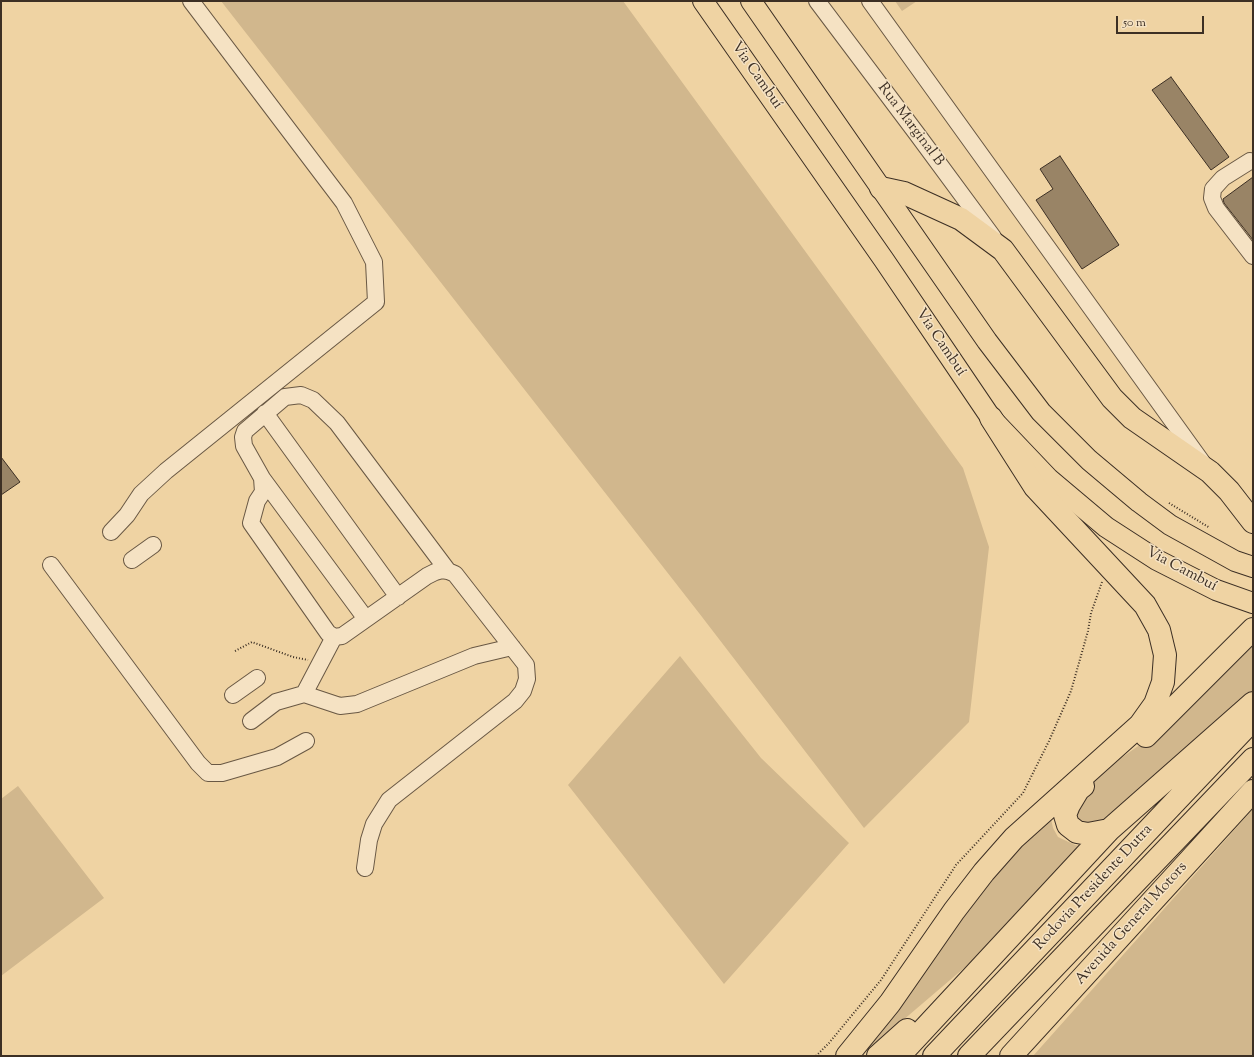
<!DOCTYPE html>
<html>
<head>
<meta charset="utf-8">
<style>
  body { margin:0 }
  #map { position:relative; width:1254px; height:1057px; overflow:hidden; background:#efd3a3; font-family:"Sorts Mill Goudy",serif }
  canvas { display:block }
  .frame { position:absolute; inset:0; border:2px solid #3c2f24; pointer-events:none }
  .scale { position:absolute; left:1116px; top:16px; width:88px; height:18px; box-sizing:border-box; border:2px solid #3c2f24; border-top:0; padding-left:5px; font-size:12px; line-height:14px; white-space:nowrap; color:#3c2f24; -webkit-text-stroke:3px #f5e2c3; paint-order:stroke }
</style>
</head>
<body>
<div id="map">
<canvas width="1254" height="1057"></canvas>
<div class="frame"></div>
<div class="scale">50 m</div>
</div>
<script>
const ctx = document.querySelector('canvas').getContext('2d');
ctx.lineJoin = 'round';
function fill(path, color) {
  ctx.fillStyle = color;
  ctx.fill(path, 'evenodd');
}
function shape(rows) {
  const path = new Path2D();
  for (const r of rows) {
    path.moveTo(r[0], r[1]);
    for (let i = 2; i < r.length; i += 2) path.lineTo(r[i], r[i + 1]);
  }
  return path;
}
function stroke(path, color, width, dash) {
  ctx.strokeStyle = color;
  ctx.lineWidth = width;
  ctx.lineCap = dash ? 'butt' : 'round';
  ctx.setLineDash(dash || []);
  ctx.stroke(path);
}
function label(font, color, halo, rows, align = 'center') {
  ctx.font = font + ' "Sorts Mill Goudy",serif';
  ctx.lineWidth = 3;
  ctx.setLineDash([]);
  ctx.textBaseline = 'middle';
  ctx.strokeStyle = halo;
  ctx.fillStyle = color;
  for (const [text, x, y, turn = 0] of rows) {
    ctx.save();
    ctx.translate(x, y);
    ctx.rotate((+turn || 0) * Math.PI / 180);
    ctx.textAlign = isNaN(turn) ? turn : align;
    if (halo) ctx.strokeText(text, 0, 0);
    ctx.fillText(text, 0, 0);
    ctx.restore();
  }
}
const green = shape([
  [221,1,623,1,963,468,989,547,969,722,864,828,699,613],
  [895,1,917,1,902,11],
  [1253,635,1253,694,1109,830,1077,832,1069,805,1104,770,1141,744],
  [680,656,761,758,849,843,724,984,568,785],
  [18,786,104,898,1,976,1,799],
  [1253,809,1253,1056,1033,1056],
  [1051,819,1053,828,1058,837,1075,845,1081,846,977,957,861,1056,986,872]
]);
const building = shape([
  [1171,77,1229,157,1211,170,1152,90,1171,77],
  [1060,156,1119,245,1082,269,1036,200,1053,189,1040,169,1060,156],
  [1253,177,1253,240,1224,203,1223,199,1253,177],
  [1,457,20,482,1,495,1,457]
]);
const path = shape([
  [1169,503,1210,528],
  [235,651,252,642,293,657,308,660],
  [816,1056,829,1043,881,980,956,865,1023,793,1049,741,1071,691,1088,631,1091,613,1102,582]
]);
const minor = shape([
  [817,1,917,134,993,237],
  [870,1,1202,462],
  [1250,161,1223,178,1213,189,1212,198,1216,208,1253,256],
  [265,413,398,597],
  [262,478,366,619],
  [111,532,127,515,141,494,166,471,376,302,374,262,344,203,191,1],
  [132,560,153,545],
  [51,565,198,763,208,773,222,773,277,757,306,741],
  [304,694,340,706,357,704,474,656,512,647],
  [233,695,257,678],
  [251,721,276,702,304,694,334,637],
  [365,868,369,840,374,824,389,800,515,701,523,691,527,679,526,665,455,574,448,571,442,570,435,572,427,576,342,636,334,637,328,633,251,523,257,501,263,492,262,478,244,446,243,437,245,431,285,397,301,395,313,400,337,423,448,571]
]);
const major = shape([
  [703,1,884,260,991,418,1049,479,1106,527,1157,560,1216,590,1253,603],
  [751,1,987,341,1041,412,1089,460,1139,502,1170,525,1235,561,1253,567]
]);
const highway = shape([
  [881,188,904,193,961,219,1003,250,1112,398,1132,418,1210,472,1229,491,1253,522],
  [1146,736,1253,629],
  [1083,786,1078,790,1069,805,1065,815,1068,825,1077,832,1088,834,1109,830],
  [847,1056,890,1003,954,911,984,872,1014,838,1140,725,1155,704,1163,682,1165,655,1159,630,1145,605,1035,487,991,418],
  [878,1056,907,1030],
  [899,1056,1109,830,1253,703],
  [934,1056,1247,726],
  [969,1056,1253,759],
  [1011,1056,1253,791]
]);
const streetNames = [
  ["Via Cambuí",756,76,55],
  ["Rua Marginal B",910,125,53],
  ["Via Cambuí",940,343,56],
  ["Via Cambuí",1181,570,28],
  ["Rodovia Presidente Dutra",1094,888,-47],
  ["Avenida General Motors",1132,924,-48]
];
fill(green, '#d1b78d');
fill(building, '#998466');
stroke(building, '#3c2f24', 1);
stroke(minor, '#695844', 18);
stroke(major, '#3c2f24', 22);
stroke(highway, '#3c2f24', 24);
stroke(path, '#3c2f24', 2, [1, 2]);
stroke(minor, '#f5e2c3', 16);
stroke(major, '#efd3a3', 20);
stroke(highway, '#efd3a3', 22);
label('15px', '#3c2f24', '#f5e2c3', streetNames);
</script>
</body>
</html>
